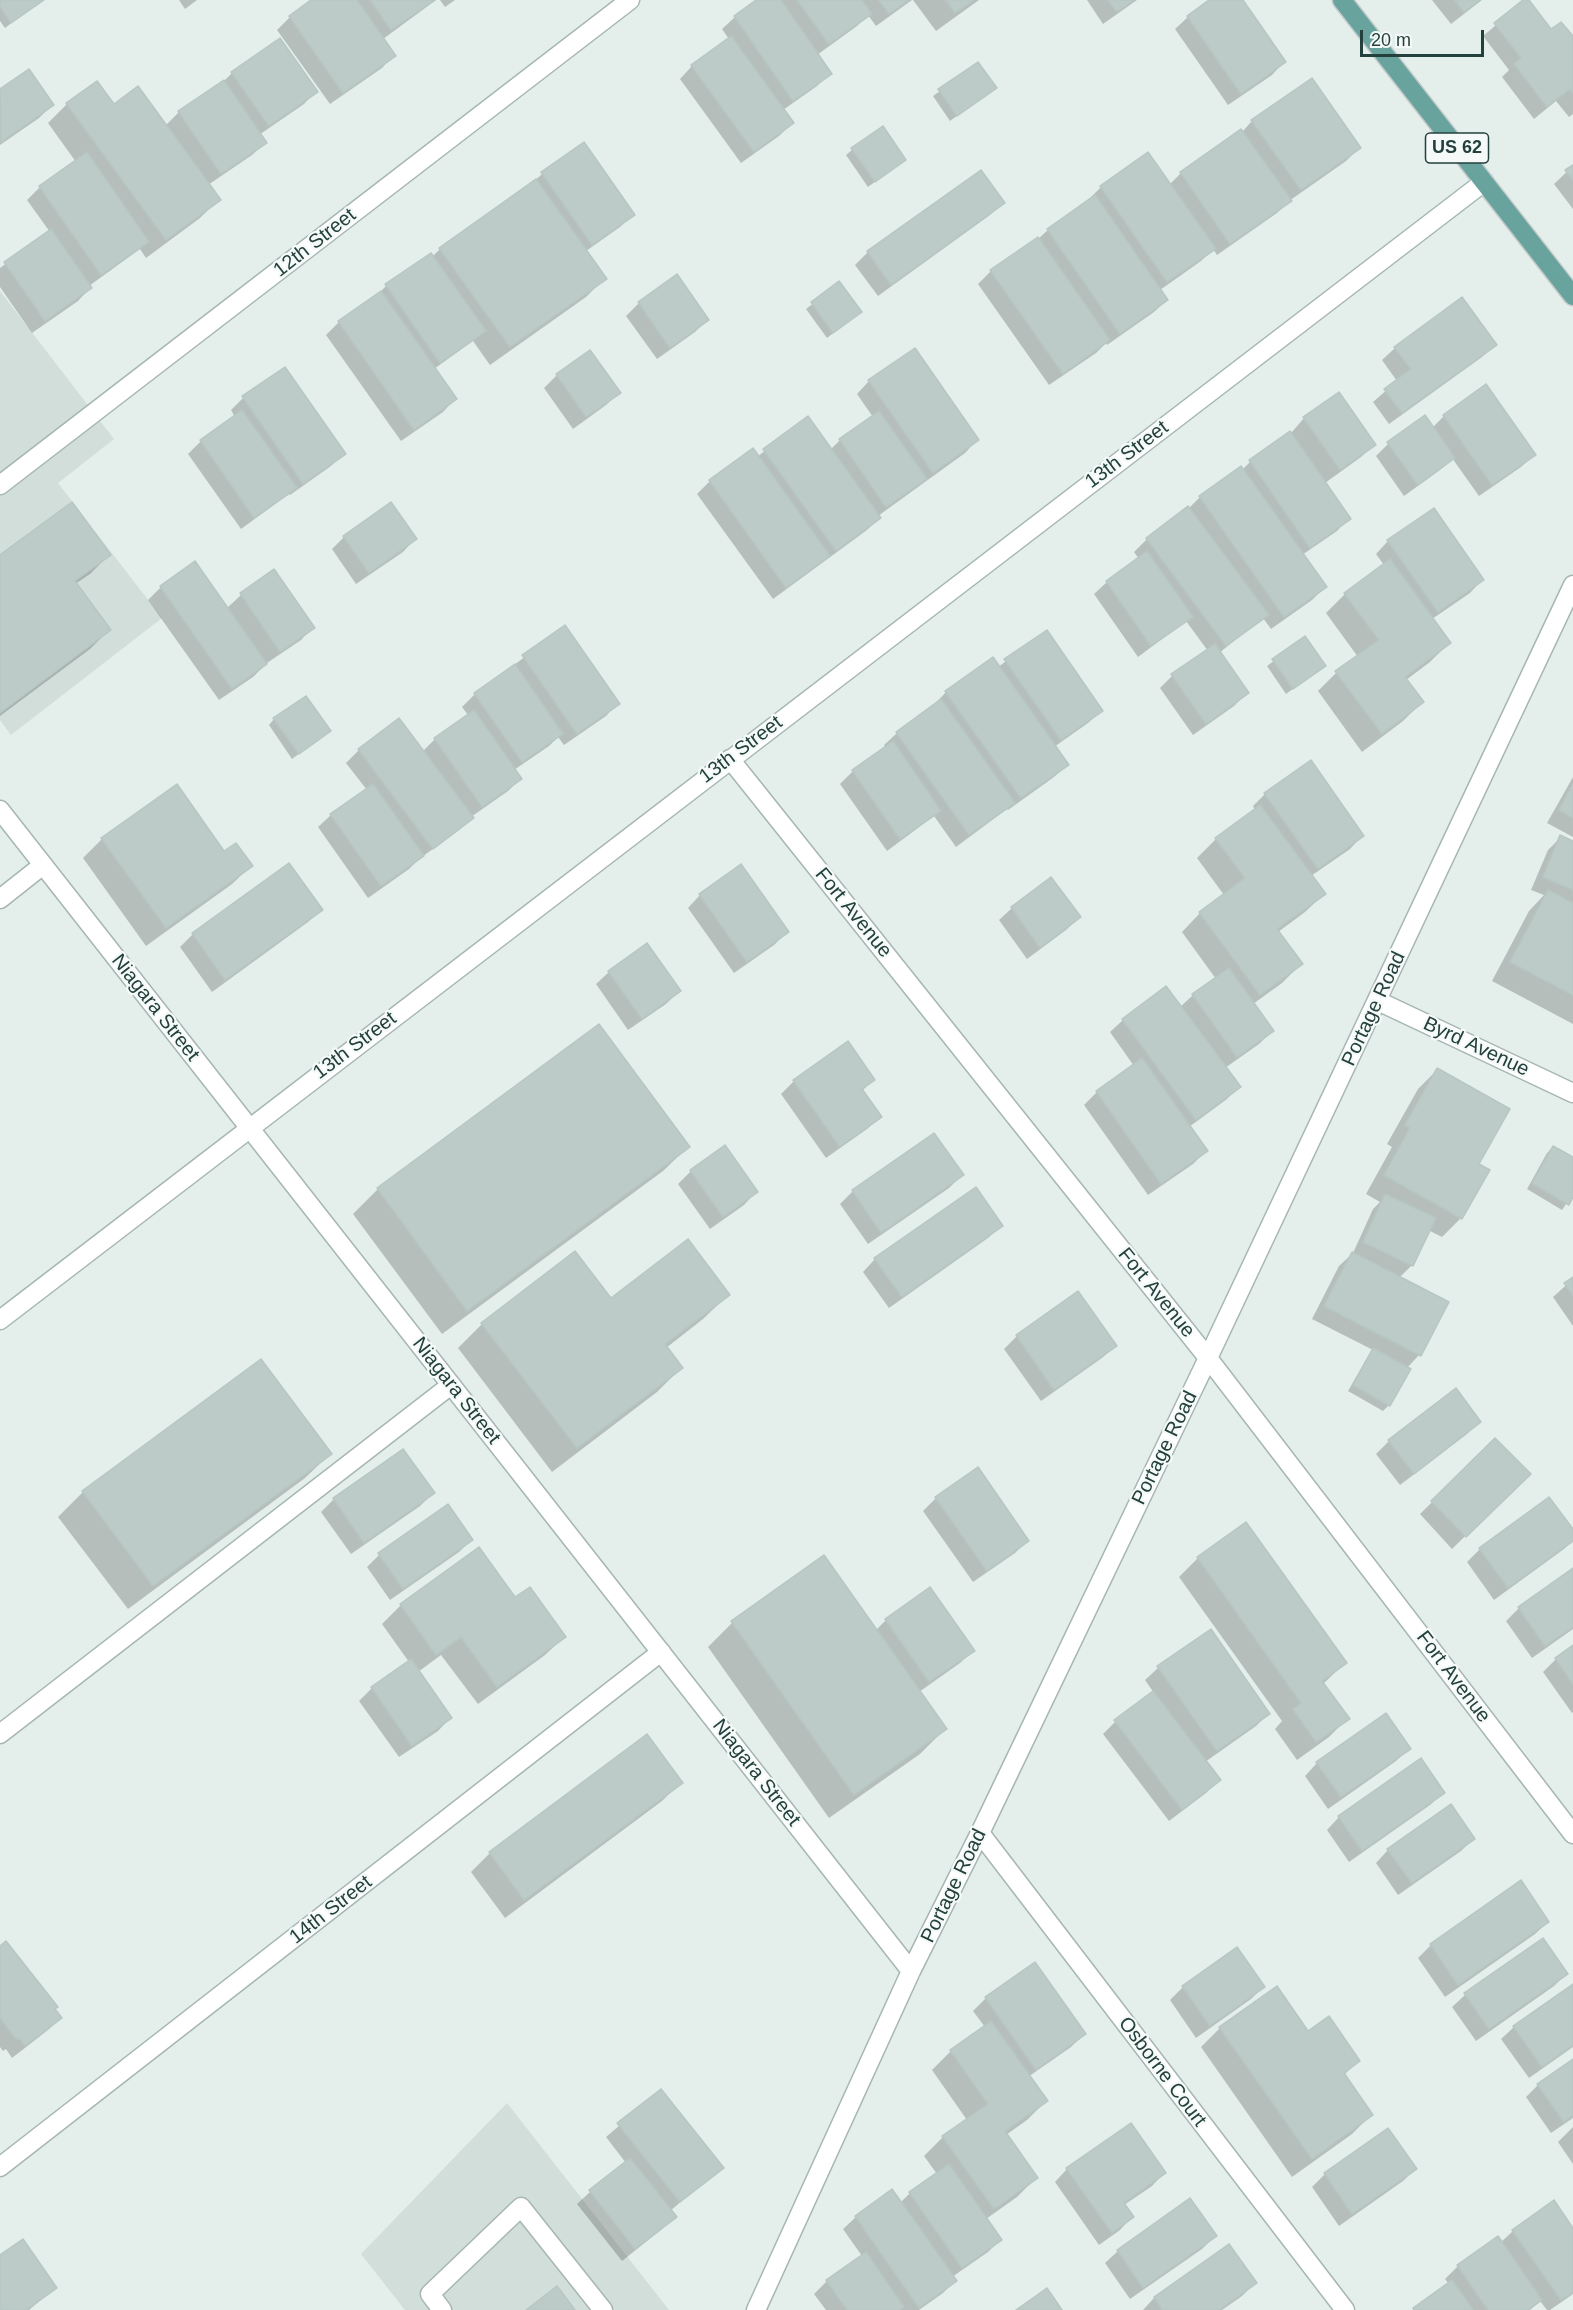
<!DOCTYPE html>
<html>
<head>
<meta charset="utf-8">
<style>
  body { margin:0 }
  #map { position:relative; width:1573px; height:2310px; overflow:hidden; background:#e4eeeb; font-family:Arial,sans-serif }
  canvas { display:block }
  .scale { position:absolute; left:1360px; top:30px; width:124px; height:27px; box-sizing:border-box; border:3px solid #23403d; border-top:0; padding-left:8px; font-size:18px; line-height:21px; white-space:nowrap; color:#23403d; -webkit-text-stroke:4px #f5faf8; paint-order:stroke }
</style>
</head>
<body>
<div id="map">
<canvas width="1573" height="2310"></canvas>
<div class="scale">20 m</div>
</div>
<script>
const ctx = document.querySelector('canvas').getContext('2d');
ctx.lineJoin = 'round';
function fill(path, color) {
  ctx.fillStyle = color;
  ctx.fill(path, 'evenodd');
}
function shape(rows) {
  const path = new Path2D();
  for (const r of rows) {
    path.moveTo(r[0], r[1]);
    for (let i = 2; i < r.length; i += 2) path.lineTo(r[i], r[i + 1]);
  }
  return path;
}
function stroke(path, color, width, dash) {
  ctx.strokeStyle = color;
  ctx.lineWidth = width;
  ctx.lineCap = dash ? 'butt' : 'round';
  ctx.setLineDash(dash || []);
  ctx.stroke(path);
}
function label(font, color, halo, rows, align = 'center') {
  ctx.font = font + ' Arial,sans-serif';
  ctx.lineWidth = 4.5;
  ctx.setLineDash([]);
  ctx.textBaseline = 'middle';
  ctx.strokeStyle = halo;
  ctx.fillStyle = color;
  for (const [text, x, y, turn = 0] of rows) {
    ctx.save();
    ctx.translate(x, y);
    ctx.rotate((+turn || 0) * Math.PI / 180);
    ctx.textAlign = isNaN(turn) ? turn : align;
    if (halo) ctx.strokeText(text, 0, 0);
    ctx.fillText(text, 0, 0);
    ctx.restore();
  }
}
const built = shape([
  [0,291,114,439,58,483,162,618,11,735,0,720],
  [507,2103,669,2310,405,2310,361,2254]
]);
const shadow = shape([
  [0,0,42,0,5,28,0,21],
  [179,0,197,0,185,9],
  [314,0,436,0,383,39,394,55,382,68,330,104,277,30,290,17],
  [440,0,455,0,445,7],
  [759,0,912,0,876,26,868,15,857,26,817,55,830,73,817,86,783,110,792,123,779,136,741,163,680,79,692,66,729,39,722,29,735,17],
  [913,0,979,0,936,31],
  [1087,0,1137,0,1103,24],
  [1211,0,1241,0,1284,62,1272,75,1228,105,1175,29,1188,17],
  [1432,0,1482,0,1451,24],
  [1526,0,1551,31,1573,39,1573,114,1569,117,1556,101,1534,119,1502,77,1509,70,1483,36],
  [978,64,995,88,950,121,933,96],
  [28,71,52,105,39,118,0,145,0,91],
  [232,73,316,91,304,104,259,135,265,143,252,155,208,185,219,199,200,218,146,258,140,249,89,286,90,288,78,301,32,333,0,287,0,268,50,232,27,200,40,187,76,162,48,123,67,104,96,83,113,106,165,126,179,112,222,83],
  [1252,121,1359,148,1346,161,1289,201,1277,213,1217,255,1213,249,1201,261,1160,290,1167,300,1154,312,1107,345,1106,343,1096,353,1049,385,978,284,991,271,1038,239,1048,230,1088,200,1101,187,1169,185,1181,173,1242,132],
  [584,144,633,215,620,227,586,251,605,278,586,297,490,365,473,341,434,369,455,399,443,412,401,441,326,335,339,322,374,298,386,286,432,257,440,249,529,186,542,174],
  [852,150,904,160,868,187,846,155],
  [1573,166,1573,209,1554,184],
  [980,172,1003,202,990,215,878,296,855,265,868,252],
  [676,276,707,320,695,332,657,359,626,316,639,303],
  [839,283,854,317,827,338,806,309],
  [1495,344,1482,357,1389,424,1373,402,1397,381,1382,360,1395,348],
  [590,352,619,393,606,405,573,429,544,388,557,375],
  [869,381,977,440,965,453,878,516,879,518,867,530,773,599,697,494,710,481,752,451,757,457,807,418,830,450,840,440,873,417,857,394],
  [243,398,344,453,331,466,290,495,289,494,241,529,188,454,201,441,235,417,231,410],
  [1444,416,1534,455,1521,467,1479,496,1452,458,1440,470,1404,496,1376,456,1388,444,1425,417,1432,428],
  [1304,418,1374,445,1361,457,1325,483,1349,518,1337,531,1302,555,1325,587,1312,600,1271,629,1263,618,1219,653,1247,693,1234,706,1193,735,1160,688,1172,676,1208,651,1186,621,1138,657,1094,594,1107,582,1139,559,1134,552,1147,539,1188,509,1200,497,1242,470,1250,462,1292,432],
  [344,537,415,539,403,552,356,584,332,549],
  [1388,541,1482,580,1470,593,1432,619,1449,643,1430,662,1406,680,1422,702,1403,721,1362,752,1318,691,1336,673,1358,657,1326,613,1345,594,1384,565,1376,554],
  [109,555,90,574,75,584,109,630,90,649,0,716,0,557],
  [195,563,226,609,241,595,274,571,313,627,301,640,267,663,253,677,219,700,148,600,161,587],
  [565,627,618,703,606,716,564,745,558,737,549,746,514,770,520,779,508,791,471,817,459,830,419,859,409,869,368,898,318,827,331,815,367,790,346,763,359,750,399,721,422,752,435,739,468,715,462,707,475,694],
  [1046,632,1101,711,1088,723,1054,747,1067,765,1054,777,1008,810,1007,809,956,847,934,816,887,851,840,784,853,771,886,748,884,745,897,733,934,705,946,692,998,667],
  [1305,638,1324,666,1286,694,1267,666],
  [274,719,329,731,292,759,269,725],
  [1573,777,1573,837,1547,823],
  [1265,794,1362,836,1350,849,1311,876,1324,894,1305,912,1278,932,1301,964,1282,983,1253,1004,1272,1031,1259,1044,1225,1068,1239,1086,1227,1099,1189,1127,1206,1151,1193,1164,1148,1195,1084,1105,1097,1092,1134,1066,1110,1032,1123,1020,1166,988,1180,1007,1193,995,1216,979,1182,932,1200,913,1224,895,1197,858,1216,839,1255,810,1253,806],
  [1561,837,1573,842,1573,1024,1492,981,1529,911,1544,895,1531,890,1548,850],
  [102,839,224,853,251,866,232,884,146,946,83,858],
  [289,865,321,910,308,922,212,992,180,947,193,934],
  [700,895,787,932,774,945,734,973,688,908],
  [1012,908,1079,917,1066,930,1027,959,999,920],
  [609,972,679,991,666,1004,628,1030,596,984],
  [599,1026,688,1147,663,1171,442,1334,353,1214,378,1189],
  [1437,1070,1477,1164,1461,1218,1442,1237,1428,1230,1412,1265,1399,1278,1447,1302,1419,1355,1407,1368,1389,1405,1383,1411,1348,1391,1368,1356,1373,1350,1312,1319,1339,1266,1353,1253,1373,1209,1380,1202,1366,1194,1392,1147,1387,1144,1418,1089],
  [873,1080,862,1091,880,1117,867,1129,826,1158,781,1094,794,1081],
  [934,1135,962,1175,949,1188,868,1244,840,1204,853,1191],
  [1553,1147,1573,1159,1573,1194,1562,1210,1527,1189,1547,1153],
  [691,1171,756,1192,744,1205,710,1229,678,1184],
  [1001,1226,988,1238,889,1308,863,1272,875,1259],
  [1573,1279,1573,1326,1553,1297],
  [1078,1293,1115,1346,1102,1358,1041,1401,1004,1349,1017,1336],
  [728,1295,703,1319,666,1348,681,1368,657,1392,552,1472,458,1348,482,1324,611,1300],
  [1455,1390,1479,1422,1467,1434,1400,1485,1376,1454,1389,1441],
  [1495,1440,1528,1474,1452,1549,1420,1514],
  [403,1451,433,1493,420,1506,351,1554,321,1512,334,1499],
  [330,1454,305,1478,128,1609,58,1517,83,1492],
  [936,1498,1027,1541,1015,1553,973,1582,923,1511],
  [1549,1499,1573,1532,1573,1540,1564,1549,1494,1600,1467,1562,1480,1549],
  [471,1540,459,1552,390,1600,367,1567,379,1555],
  [1198,1558,1345,1663,1323,1684,1348,1718,1329,1737,1297,1760,1275,1729,1282,1721,1179,1577],
  [1573,1570,1573,1629,1532,1658,1506,1621,1519,1608],
  [930,1589,973,1650,960,1663,919,1692,945,1729,920,1754,829,1818,708,1647,732,1623,875,1631,886,1620],
  [515,1600,564,1637,545,1655,478,1704,441,1655,418,1672,450,1718,438,1731,399,1757,359,1701,372,1688,409,1662,382,1624,401,1605],
  [1210,1631,1268,1714,1256,1726,1205,1762,1219,1780,1206,1793,1169,1821,1103,1734,1115,1722,1154,1693,1145,1680,1158,1668],
  [1573,1647,1573,1712,1572,1713,1543,1672,1556,1659],
  [1409,1748,1396,1761,1328,1809,1305,1776,1317,1763],
  [681,1782,662,1801,505,1918,471,1872,490,1853],
  [1443,1793,1430,1805,1349,1862,1327,1830,1339,1817],
  [1473,1839,1461,1851,1398,1895,1376,1863,1388,1850],
  [1520,1882,1548,1922,1535,1934,1445,1997,1418,1958,1431,1945],
  [1543,1940,1566,1974,1554,1986,1476,2041,1452,2007,1465,1995],
  [0,1948,60,2018,48,2030,12,2058,6,2049,3,2051,0,2047],
  [1237,1949,1263,1987,1251,1999,1196,2038,1170,2000,1183,1987],
  [1573,1985,1573,2047,1529,2078,1501,2039,1514,2027],
  [1276,1989,1307,2033,1358,2061,1343,2076,1371,2115,1352,2134,1292,2177,1201,2047,1220,2028],
  [986,1998,1084,2034,1071,2047,1028,2077,1046,2101,1027,2120,1006,2135,1036,2178,1017,2197,986,2219,1000,2240,988,2252,952,2277,955,2281,943,2293,919,2310,826,2310,814,2294,827,2281,862,2256,843,2229,856,2217,900,2203,910,2193,937,2174,924,2156,943,2137,967,2120,932,2070,951,2051,985,2027,973,2011],
  [1573,2061,1573,2118,1551,2133,1526,2097,1538,2085],
  [660,2091,722,2167,670,2211,675,2217,662,2229,622,2261,577,2204,590,2192,626,2163,606,2137],
  [1573,2127,1573,2164,1558,2142],
  [1388,2130,1415,2169,1403,2181,1339,2226,1312,2187,1325,2174],
  [1067,2169,1164,2173,1152,2186,1124,2205,1132,2217,1120,2230,1099,2245,1055,2182],
  [1553,2202,1573,2230,1573,2294,1550,2310,1547,2310,1540,2301,1530,2310,1413,2310,1449,2284,1445,2279,1458,2266,1497,2239,1500,2243,1513,2231],
  [1215,2236,1202,2249,1130,2299,1105,2263,1118,2251],
  [1229,2246,1255,2283,1242,2296,1222,2310,1143,2310,1154,2298],
  [0,2256,55,2288,29,2310,0,2310]
]);
const building = shape([
  [0,0,44,0,11,23,0,7,0,0],
  [311,0,357,0,396,56,343,93,289,16,311,0],
  [370,0,435,0,391,30,370,0],
  [756,0,781,0,832,74,793,101,734,16,756,0],
  [797,0,862,0,872,14,829,44,797,0],
  [879,0,909,0,889,14,879,0],
  [946,0,974,0,955,13,946,0],
  [1108,0,1134,0,1117,12,1108,0],
  [1209,0,1243,0,1286,62,1241,94,1187,16,1209,0],
  [1455,0,1480,0,1464,12,1455,0],
  [1523,0,1529,0,1551,29,1561,22,1573,36,1573,93,1570,89,1547,107,1514,64,1521,58,1494,23,1523,0],
  [731,36,794,123,754,152,691,65,731,36],
  [280,38,318,92,269,126,231,72,280,38],
  [978,62,997,88,957,116,938,89,978,62],
  [29,69,54,105,1,142,0,89,29,69],
  [1312,78,1361,148,1301,190,1251,120,1312,78],
  [224,80,267,143,221,174,178,111,224,80],
  [97,81,114,104,138,86,221,200,166,240,66,103,97,81],
  [883,126,906,160,875,182,851,148,883,126],
  [1241,129,1292,201,1230,244,1180,172,1241,129],
  [584,142,635,215,592,245,541,172,584,142],
  [87,152,149,242,101,275,39,186,87,152],
  [1148,152,1216,249,1167,282,1100,186,1148,152],
  [1573,165,1573,180,1565,170,1573,165],
  [981,170,1005,203,891,285,867,251,981,170],
  [536,179,607,279,510,347,439,248,536,179],
  [1095,195,1168,300,1120,334,1047,229,1095,195],
  [51,229,92,288,45,321,4,262,51,229],
  [1038,237,1110,340,1063,374,990,270,1038,237],
  [431,253,486,331,440,363,385,284,431,253],
  [677,274,709,320,670,348,638,302,677,274],
  [839,281,862,312,833,333,811,302,839,281],
  [381,291,457,399,414,430,338,321,381,291],
  [1462,297,1497,345,1402,413,1384,389,1411,369,1394,347,1462,297],
  [915,348,979,440,933,473,868,380,915,348],
  [590,350,621,393,586,417,556,374,590,350],
  [285,367,346,454,303,484,242,396,285,367],
  [1486,384,1536,455,1492,485,1443,415,1486,384],
  [1339,392,1376,445,1340,470,1303,417,1339,392],
  [242,410,297,488,254,518,200,440,242,410],
  [879,411,927,479,886,507,839,439,879,411],
  [1425,415,1455,458,1418,485,1387,442,1425,415],
  [808,416,881,518,836,551,763,449,808,416],
  [1290,431,1351,519,1310,548,1249,460,1290,431],
  [753,448,830,556,786,588,709,480,753,448],
  [1241,466,1327,587,1284,617,1199,496,1241,466],
  [72,502,111,555,75,581,111,630,0,713,0,555,72,502],
  [391,502,417,539,369,573,343,536,391,502],
  [1188,506,1269,615,1226,646,1146,538,1188,506],
  [1434,508,1484,580,1438,612,1387,540,1434,508],
  [1147,551,1193,617,1151,646,1106,581,1147,551],
  [1390,559,1451,643,1405,677,1424,702,1382,734,1335,671,1379,640,1344,593,1390,559],
  [195,561,267,664,232,689,160,586,195,561],
  [274,569,315,628,280,652,240,593,274,569],
  [565,625,620,704,577,734,522,655,565,625],
  [1047,630,1103,711,1061,740,1004,659,1047,630],
  [1305,636,1326,666,1293,689,1272,659,1305,636],
  [1215,644,1249,693,1206,724,1171,674,1215,644],
  [993,657,1069,765,1021,798,945,691,993,657],
  [515,664,563,734,522,762,474,693,515,664],
  [306,696,331,731,299,754,273,718,306,696],
  [941,699,1015,803,969,835,896,732,941,699],
  [474,710,522,779,482,807,434,738,474,710],
  [399,718,474,818,433,849,358,749,399,718],
  [893,741,941,811,900,839,852,770,893,741],
  [1311,760,1364,836,1318,869,1264,793,1311,760],
  [177,784,224,851,236,843,253,866,166,928,101,838,177,784],
  [373,784,424,856,381,886,330,814,373,784],
  [1573,784,1573,818,1559,810,1573,784],
  [1260,805,1326,894,1277,929,1303,964,1260,995,1199,912,1245,878,1215,838,1260,805],
  [1560,835,1573,841,1573,890,1543,877,1560,835],
  [289,863,323,910,225,980,192,933,289,863],
  [741,864,789,932,747,962,699,894,741,864],
  [1051,877,1081,917,1040,948,1011,907,1051,877],
  [1548,890,1573,903,1573,995,1510,962,1548,890],
  [647,943,681,991,642,1019,608,971,647,943],
  [1229,968,1274,1031,1237,1057,1192,994,1229,968],
  [1166,986,1241,1087,1196,1120,1122,1019,1166,986],
  [599,1024,690,1147,467,1311,377,1188,599,1024],
  [848,1041,875,1080,862,1089,882,1117,840,1147,793,1080,848,1041],
  [1142,1058,1208,1151,1161,1184,1096,1091,1142,1058],
  [1437,1068,1510,1109,1479,1164,1490,1170,1462,1219,1384,1175,1410,1128,1405,1125,1437,1068],
  [934,1133,964,1175,881,1233,852,1190,934,1133],
  [725,1145,758,1192,723,1217,690,1170,725,1145],
  [1553,1146,1573,1157,1573,1197,1569,1205,1532,1183,1553,1146],
  [976,1187,1003,1226,902,1297,874,1258,976,1187],
  [1385,1194,1436,1218,1413,1266,1363,1242,1385,1194],
  [688,1239,730,1295,665,1344,683,1368,577,1448,481,1323,575,1251,611,1298,688,1239],
  [1352,1252,1449,1302,1421,1356,1324,1306,1352,1252],
  [1573,1277,1573,1295,1564,1283,1573,1277],
  [1078,1291,1117,1346,1054,1390,1016,1335,1078,1291],
  [1373,1348,1411,1369,1390,1406,1353,1385,1373,1348],
  [261,1359,332,1454,153,1586,82,1491,261,1359],
  [1456,1388,1481,1422,1414,1474,1388,1440,1456,1388],
  [1495,1438,1531,1474,1466,1537,1431,1501,1495,1438],
  [403,1449,435,1493,364,1543,333,1498,403,1449],
  [978,1467,1029,1541,987,1571,935,1497,978,1467],
  [1549,1497,1573,1529,1573,1541,1508,1588,1479,1548,1549,1497],
  [448,1504,473,1540,403,1589,378,1553,448,1504],
  [1246,1522,1347,1663,1322,1681,1350,1719,1316,1742,1293,1709,1301,1703,1197,1557,1246,1522],
  [479,1547,515,1597,530,1587,566,1637,497,1687,461,1637,436,1655,400,1604,479,1547],
  [824,1555,947,1729,854,1795,731,1621,824,1555],
  [1573,1568,1573,1627,1545,1646,1518,1607,1573,1568],
  [930,1587,975,1651,929,1682,885,1619,930,1587],
  [1211,1629,1270,1714,1217,1751,1157,1666,1211,1629],
  [1573,1645,1573,1684,1555,1658,1573,1645],
  [411,1659,452,1718,412,1746,371,1687,411,1659],
  [1153,1691,1221,1780,1182,1810,1114,1720,1153,1691],
  [1386,1713,1411,1749,1341,1797,1316,1762,1386,1713],
  [647,1734,683,1783,524,1900,489,1852,647,1734],
  [1421,1758,1445,1793,1362,1851,1338,1816,1421,1758],
  [1451,1804,1475,1839,1412,1883,1387,1849,1451,1804],
  [1521,1880,1549,1922,1458,1985,1430,1944,1521,1880],
  [1543,1938,1568,1974,1489,2029,1464,1993,1543,1938],
  [6,1941,58,2007,55,2009,62,2018,25,2046,19,2038,16,2039,0,2018,0,1946,6,1941],
  [1237,1947,1265,1987,1210,2026,1182,1986,1237,1947],
  [1035,1962,1086,2034,1036,2070,985,1997,1035,1962],
  [1573,1984,1573,2045,1542,2067,1513,2026,1573,1984],
  [1277,1986,1308,2031,1329,2016,1360,2061,1344,2073,1373,2115,1312,2159,1219,2027,1277,1986],
  [991,2021,1048,2101,1005,2131,1038,2178,994,2209,942,2136,988,2104,950,2050,991,2021],
  [1573,2059,1573,2115,1564,2122,1537,2084,1573,2059],
  [661,2089,724,2168,680,2202,617,2123,661,2089],
  [1131,2123,1166,2173,1124,2203,1134,2217,1112,2233,1066,2168,1131,2123],
  [1388,2128,1417,2169,1352,2214,1324,2173,1388,2128],
  [630,2158,677,2217,635,2249,589,2190,630,2158],
  [949,2164,1002,2240,962,2268,909,2192,949,2164],
  [892,2189,957,2281,919,2308,855,2216,892,2189],
  [1190,2198,1217,2236,1143,2288,1117,2250,1190,2198],
  [1554,2200,1573,2228,1573,2292,1561,2300,1512,2230,1554,2200],
  [1498,2236,1542,2300,1528,2310,1488,2310,1457,2265,1498,2236],
  [23,2239,57,2288,26,2310,0,2310,0,2255,23,2239],
  [1229,2244,1257,2283,1219,2310,1162,2310,1154,2297,1229,2244],
  [866,2252,904,2307,900,2310,847,2310,826,2280,866,2252],
  [1452,2280,1473,2310,1414,2310,1413,2308,1452,2280],
  [557,2286,575,2310,526,2310,557,2286],
  [1047,2288,1062,2310,1016,2310,1047,2288]
]);
const service = shape([
  [0,899,43,865],
  [0,1734,451,1385],
  [442,2310,430,2294,521,2207,603,2310]
]);
const minor = shape([
  [0,485,630,0],
  [730,759,1208,1358,1573,1834],
  [1378,1001,1573,1093],
  [0,1320,1484,182],
  [980,1833,1345,2310],
  [0,2167,661,1652]
]);
const tertiary = shape([
  [0,810,911,1971],
  [756,2310,911,1971,980,1833,1208,1358,1573,585]
]);
const primary = shape([
  [1342,0,1573,296]
]);
const shields = [
  [1457,148,63]
];
const shieldNames = [
  ["US 62",1457,148]
];
const streetNames = [
  ["12th Street",315,243,-38],
  ["13th Street",1127,455,-37],
  ["13th Street",741,750,-37],
  ["Fort Avenue",853,913,51],
  ["Niagara Street",155,1008,52],
  ["Portage Road",1374,1009,-65],
  ["13th Street",355,1046,-37],
  ["Byrd Avenue",1476,1047,25],
  ["Fort Avenue",1156,1293,51],
  ["Niagara Street",456,1391,52],
  ["Portage Road",1165,1448,-64],
  ["Fort Avenue",1453,1677,53],
  ["Niagara Street",756,1773,52],
  ["Portage Road",954,1886,-64],
  ["14th Street",331,1910,-38],
  ["Osborne Court",1162,2072,53]
];
fill(built, '#d2deda');
fill(shadow, '#0003');
fill(building, '#bccbc8');
stroke(building, '#b6c7c3', 1.5);
stroke(service, '#a6b6b3', 21);
stroke(minor, '#a6b6b3', 21);
stroke(tertiary, '#a6b6b3', 21);
stroke(primary, '#c1cac9', 21);
stroke(service, '#fff', 18);
stroke(minor, '#fff', 18);
stroke(tertiary, '#fff', 18);
stroke(primary, '#69a39e', 18);
for (const [x, y, w] of shields) {
  const box = new Path2D();
  box.roundRect(x - w / 2, y - 15, w, 30, 4.5);
  ctx.fillStyle = '#f5faf8';
  ctx.fill(box);
  stroke(box, '#23403d', 1.5);
}
label('bold 18px', '#23403d', null, shieldNames);
label('20px', '#23403d', '#f5faf8', streetNames);
</script>
</body>
</html>
